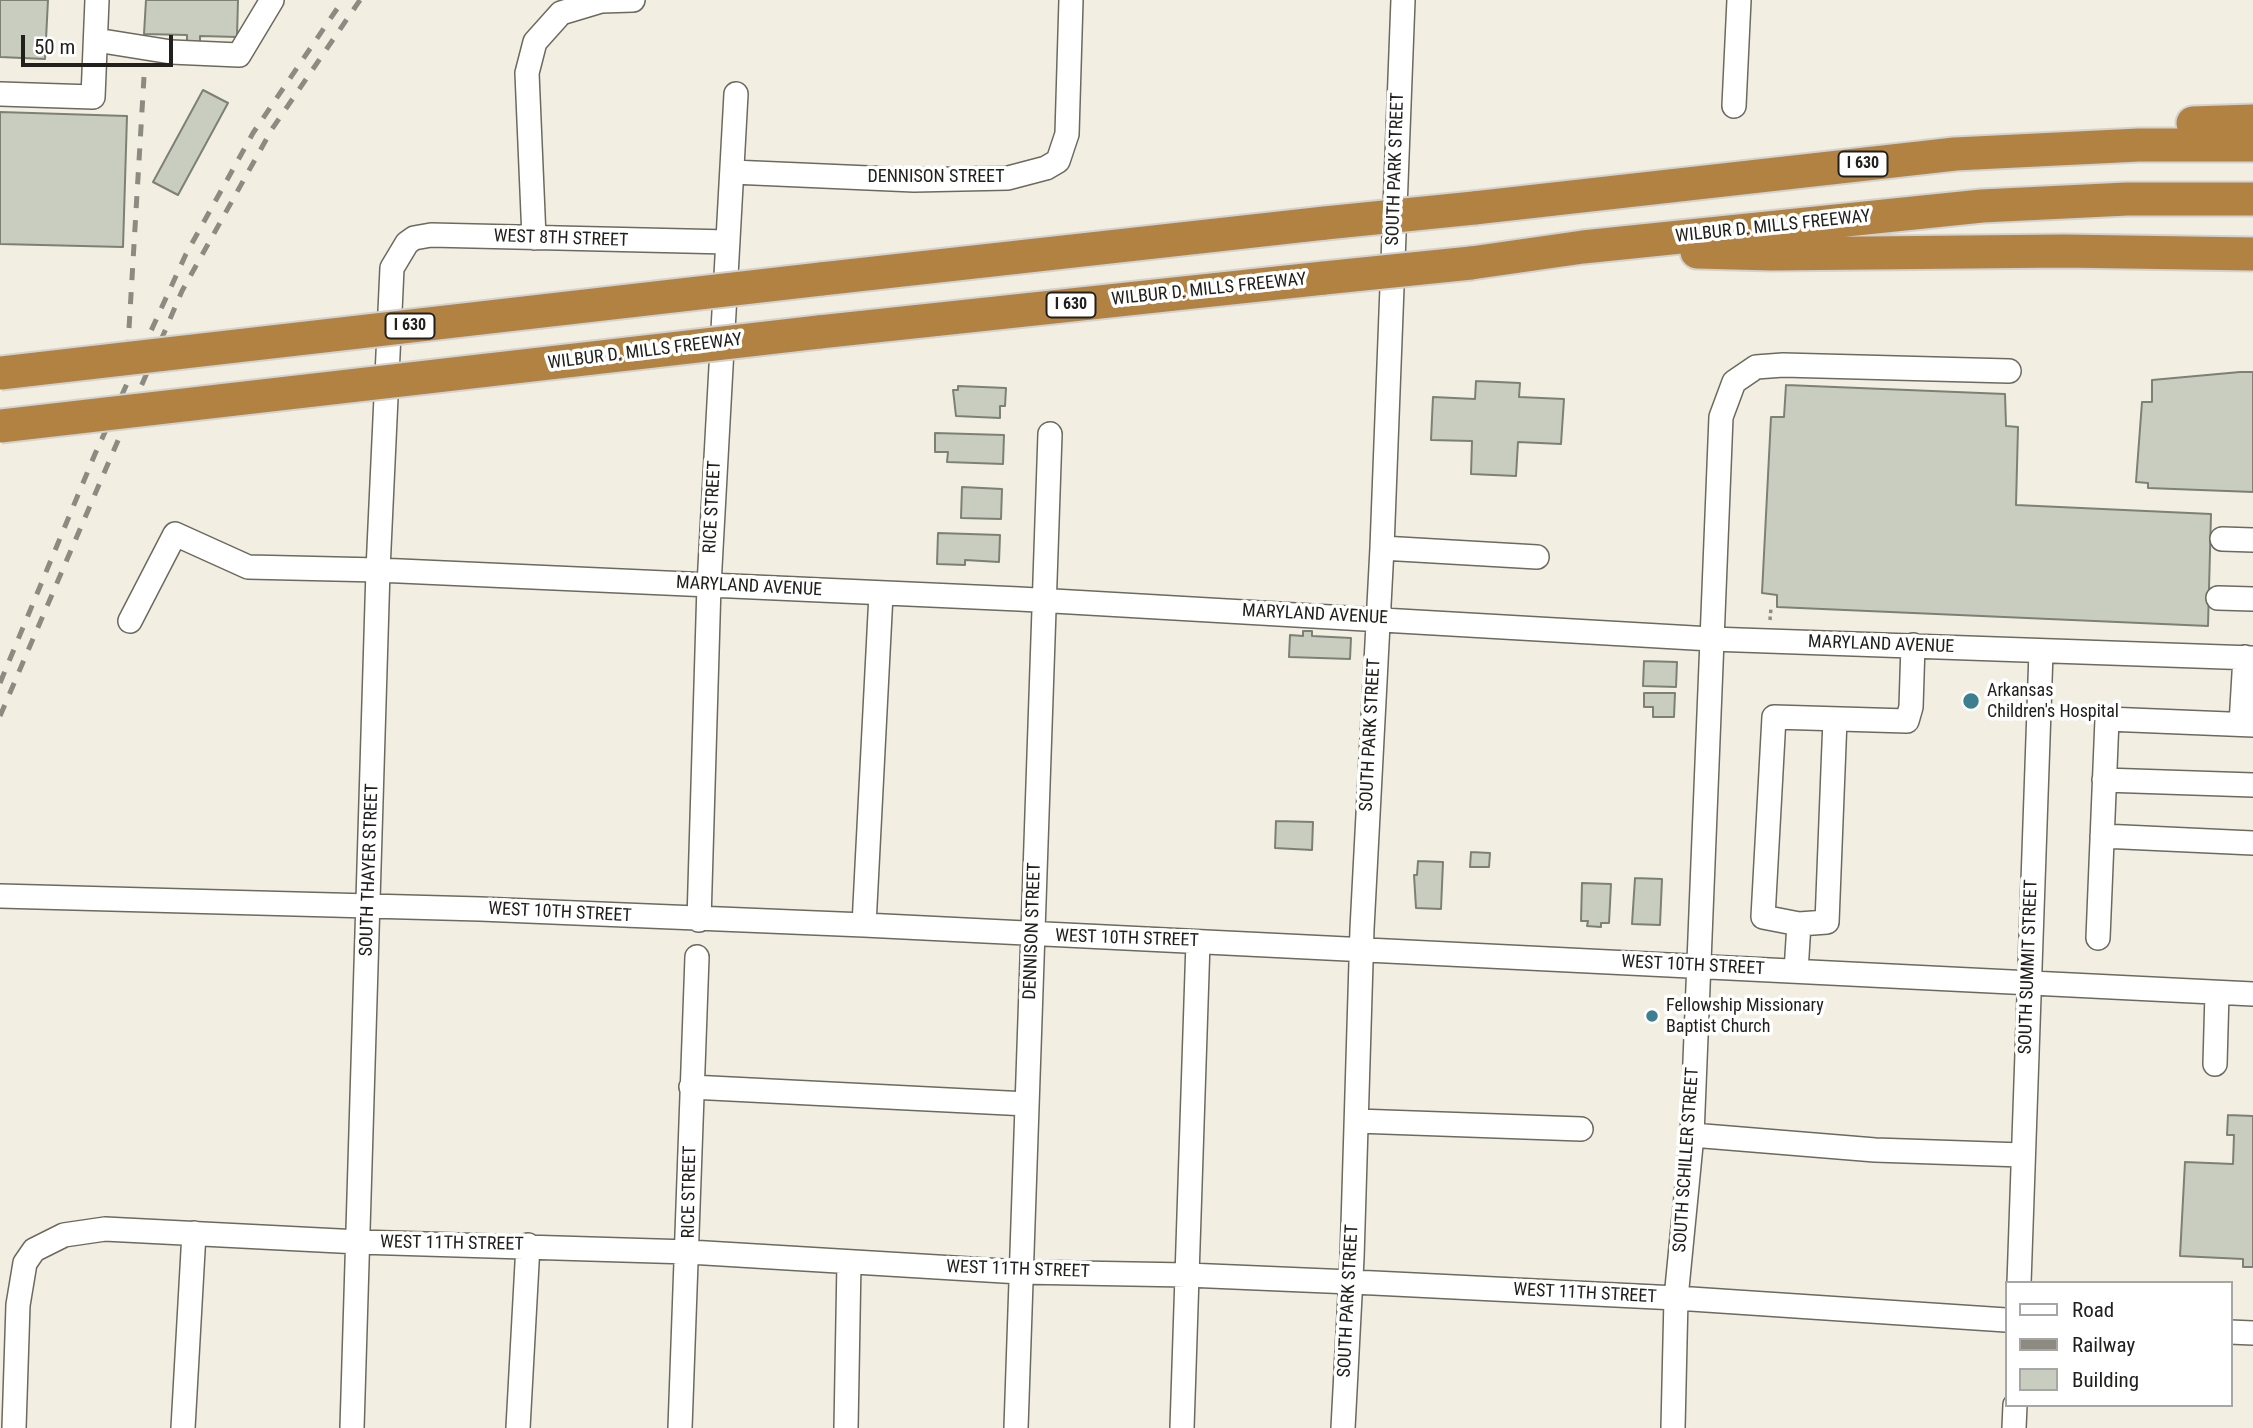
<!DOCTYPE html>
<html>
<head>
<meta charset="utf-8">
<style>
  body { margin:0 }
  #map { position:relative; width:2253px; height:1428px; overflow:hidden; background:#f2efe2; font-family:"Roboto Condensed",sans-serif }
  canvas { display:block }
  .legend { position:absolute; left:2005px; top:1281px; width:228px; height:126px; box-sizing:border-box; background:#fff; border:2px solid #a6a6a4; margin:0; padding:9px 12px; list-style:none; font-size:21px; color:#21201c }
  .legend li { display:flex; align-items:center; gap:14px; height:35px }
  .legend b { width:35px; border:2px solid #a6a6a4 }
  .scale { position:absolute; left:21px; top:35px; width:152px; height:32px; box-sizing:border-box; border:4px solid #21201c; border-top:0; padding-left:9px; font-size:21px; line-height:24px; white-space:nowrap; color:#21201c; -webkit-text-stroke:5px #fff; paint-order:stroke }
</style>
</head>
<body>
<div id="map">
<canvas width="2253" height="1428"></canvas>
<ul class="legend">
<li><b style="height:9px;background:#fff"></b>Road</li>
<li><b style="height:9px;background:#8c8a81"></b>Railway</li>
<li><b style="height:19px;background:#c9cdc0"></b>Building</li>
</ul>
<div class="scale">50 m</div>
</div>
<script>
const ctx = document.querySelector('canvas').getContext('2d');
ctx.lineJoin = 'round';
function fill(path, color) {
  ctx.fillStyle = color;
  ctx.fill(path, 'evenodd');
}
function shape(rows) {
  const path = new Path2D();
  for (const r of rows) {
    path.moveTo(r[0], r[1]);
    for (let i = 2; i < r.length; i += 2) path.lineTo(r[i], r[i + 1]);
  }
  return path;
}
function stroke(path, color, width, dash) {
  ctx.strokeStyle = color;
  ctx.lineWidth = width;
  ctx.lineCap = dash ? 'butt' : 'round';
  ctx.setLineDash(dash || []);
  ctx.stroke(path);
}
function label(font, color, halo, rows, align = 'center') {
  ctx.font = font + ' "Roboto Condensed",sans-serif';
  ctx.lineWidth = 7;
  ctx.setLineDash([]);
  ctx.textBaseline = 'middle';
  ctx.strokeStyle = halo;
  ctx.fillStyle = color;
  for (const [text, x, y, turn = 0] of rows) {
    ctx.save();
    ctx.translate(x, y);
    ctx.rotate((+turn || 0) * Math.PI / 180);
    ctx.textAlign = isNaN(turn) ? turn : align;
    if (halo) ctx.strokeText(text, 0, 0);
    ctx.fillText(text, 0, 0);
    ctx.restore();
  }
}
const building = shape([
  [0,0,48,0,45,59,0,57,0,0],
  [146,0,238,0,237,37,200,36,200,47,187,46,187,35,144,34,146,0],
  [203,90,228,103,178,195,153,182,203,90],
  [0,112,127,116,123,247,0,244,0,112],
  [2240,372,2253,372,2253,492,2148,488,2148,483,2136,482,2142,402,2152,402,2152,380,2240,372],
  [1476,381,1520,383,1519,397,1564,399,1561,444,1518,442,1516,476,1471,474,1472,441,1431,440,1433,397,1475,399,1476,381],
  [1786,385,2005,394,2006,426,2018,427,2016,505,2211,514,2208,626,1777,607,1777,595,1762,593,1771,417,1784,417,1786,385],
  [958,386,1006,388,1005,406,1000,406,1000,418,956,416,953,390,958,390,958,386],
  [935,433,1004,435,1003,464,947,462,948,452,935,452,935,433],
  [962,487,1002,489,1001,519,961,518,962,487],
  [938,533,1000,535,999,562,965,560,965,565,937,564,938,533],
  [1303,631,1312,631,1312,636,1351,638,1350,659,1289,657,1290,635,1303,636,1303,631],
  [1644,661,1677,662,1676,687,1643,686,1644,661],
  [1644,693,1675,693,1674,717,1653,717,1653,707,1644,707,1644,693],
  [1276,821,1313,822,1312,850,1275,848,1276,821],
  [1471,852,1490,853,1489,867,1470,867,1471,852],
  [1418,861,1443,862,1441,909,1416,908,1414,875,1417,875,1418,861],
  [1635,878,1662,879,1660,925,1632,924,1635,878],
  [1582,883,1611,884,1609,923,1601,923,1601,927,1587,926,1588,921,1581,921,1582,883],
  [2228,1115,2253,1116,2253,1267,2243,1267,2243,1259,2180,1256,2185,1162,2233,1164,2234,1135,2227,1135,2228,1115]
]);
const path = shape([
  [1770,620,1771,608]
]);
const minor = shape([
  [96,40,171,52,239,55,272,0],
  [0,94,93,97,97,0],
  [1734,106,1739,0],
  [732,172,914,180,1008,178,1046,168,1058,161,1067,134,1071,0],
  [534,238,527,73,535,42,561,13,601,1,633,0],
  [2222,539,2253,540],
  [1382,548,1537,557],
  [2218,598,2253,599],
  [130,621,175,534,248,567,378,570,1019,599,1711,639,2253,658],
  [1835,719,1827,922,1799,924,1763,917,1774,717,1907,721,1911,707,1913,645],
  [2241,724,2245,657],
  [2104,780,2253,785],
  [2102,836,2253,843],
  [0,896,480,909,864,925,2253,994],
  [699,920,709,585,736,94],
  [864,925,881,594],
  [2098,938,2107,719,2253,725],
  [1796,971,1799,924],
  [2215,1064,2217,993],
  [691,1087,1027,1104],
  [1357,1121,1581,1129],
  [1692,1135,1875,1150,2022,1155],
  [2019,1283,2041,652],
  [2230,1332,2253,1333],
  [14,1428,18,1305,25,1263,34,1250,64,1235,105,1229,359,1242,689,1252,1020,1272,1187,1275,1374,1283,1676,1298,2006,1320],
  [183,1428,194,1233],
  [352,1428,378,570,392,268,407,243,414,238,431,235,728,242],
  [518,1428,528,1245],
  [680,1428,697,957],
  [846,1428,849,1262],
  [1016,1428,1050,434],
  [1182,1428,1198,942],
  [1343,1428,1352,1258,1362,929,1382,548,1403,0],
  [1673,1428,1676,1298,1692,1135,1721,417,1734,382,1756,367,1783,365,2009,371],
  [2014,1428,2015,1405]
]);
const highway = shape([
  [2193,123,2253,121],
  [1474,208,1955,154,2139,145,2253,145],
  [1697,252,1772,254,2064,251,2253,254],
  [1471,263,1583,247,1982,206,2127,199,2253,199],
  [821,279,1325,223],
  [819,332,1324,278]
]);
const rail = shape([
  [122,375,127,362,144,77],
  [0,683,95,454,186,254,253,133,343,0],
  [0,716,182,291,272,129,360,0]
]);
const highwayBridge = shape([
  [1325,223,1474,208],
  [1324,278,1471,263],
  [0,373,821,279],
  [0,426,819,332]
]);
const markers = [
  [1971,701,9,"#3c7f90"],
  [1652,1016,7,"#3c7f90"]
];
const shields = [
  [1863,164,49],
  [1071,305,49],
  [410,326,49]
];
const shieldNames = [
  ["I 630",1863,164],
  ["I 630",1071,305],
  ["I 630",410,326]
];
const streetNames = [
  ["SOUTH PARK STREET",1396,169,-88],
  ["DENNISON STREET",936,177],
  ["WILBUR D. MILLS FREEWAY",1773,227,-6],
  ["WEST 8TH STREET",561,239,2],
  ["WILBUR D. MILLS FREEWAY",1209,290,-6],
  ["WILBUR D. MILLS FREEWAY",645,352,-7],
  ["RICE STREET",713,507,-87],
  ["MARYLAND AVENUE",749,587,3],
  ["MARYLAND AVENUE",1315,615,3],
  ["MARYLAND AVENUE",1881,645,2],
  ["SOUTH PARK STREET",1371,735,-87],
  ["SOUTH THAYER STREET",370,870,-88],
  ["WEST 10TH STREET",560,913,3],
  ["DENNISON STREET",1033,931,-88],
  ["WEST 10TH STREET",1127,939,2],
  ["WEST 10TH STREET",1693,966,3],
  ["SOUTH SUMMIT STREET",2029,967,-88],
  ["SOUTH SCHILLER STREET",1687,1160,-86],
  ["RICE STREET",690,1192,-89],
  ["WEST 11TH STREET",452,1244,1],
  ["WEST 11TH STREET",1018,1270,2],
  ["WEST 11TH STREET",1585,1294,3],
  ["SOUTH PARK STREET",1349,1301,-87]
];
const poiNames = [
  ["Arkansas",1987,691],
  ["Children's Hospital",1987,712],
  ["Fellowship Missionary",1666,1006],
  ["Baptist Church",1666,1027]
];
fill(building, '#c9cdc0');
stroke(building, '#7d8075', 2);
stroke(minor, '#6c695e', 26);
stroke(highway, '#d3d2d2', 37);
stroke(path, '#8e8c83', 3.5, [3.5, 3.5]);
stroke(minor, '#fff', 23);
stroke(highway, '#b28242', 33);
stroke(rail, '#8c8a81', 5, [12, 12]);
stroke(highwayBridge, '#d3d2d2', 37, []);
stroke(highwayBridge, '#b28242', 33);
for (const [x, y, r, color] of markers) {
  const dot = new Path2D();
  dot.arc(x, y, r, 0, 2 * Math.PI);
  ctx.fillStyle = color;
  ctx.fill(dot);
  stroke(dot, '#fff', 2.5);
}
for (const [x, y, w] of shields) {
  const box = new Path2D();
  box.roundRect(x - w / 2, y - 12.5, w, 25, 5);
  ctx.fillStyle = '#fff';
  ctx.fill(box);
  stroke(box, '#21201c', 2);
}
label('bold 16px', '#21201c', null, shieldNames);
label('18px', '#21201c', '#fff', streetNames);
label('18px', '#21201c', '#fff', poiNames, 'left');
</script>
</body>
</html>
